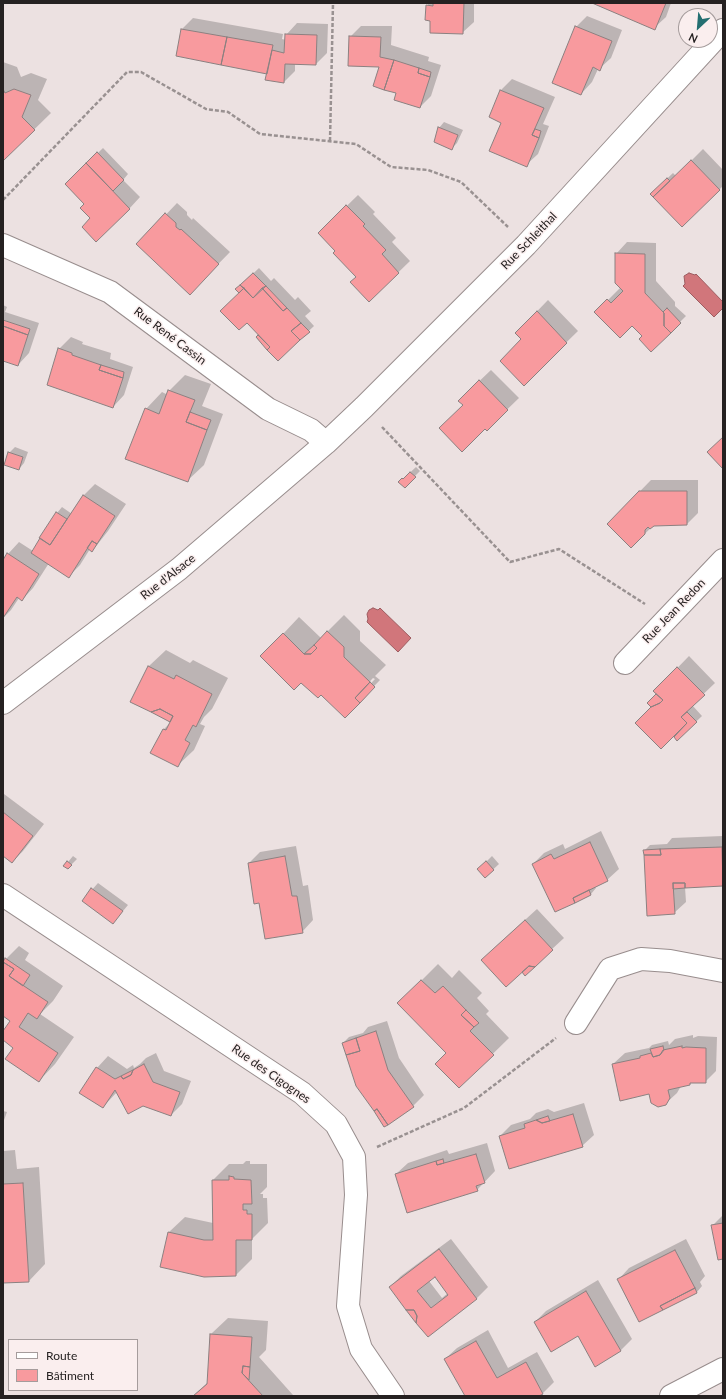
<!DOCTYPE html>
<html>
<head>
<meta charset="utf-8">
<style>
  body { margin:0 }
  #map { position:relative; width:726px; height:1399px; overflow:hidden; background:#ece1e1; font-family:Lato,sans-serif }
  canvas { display:block }
  .frame { position:absolute; inset:0; border:4px solid #252121; pointer-events:none }
  .legend { position:absolute; left:8px; top:1339px; width:130px; height:52px; box-sizing:border-box; background:#faeeee; border:1px solid #a59c9c; margin:0; padding:5px 7px; list-style:none; font-size:12px; color:#252121 }
  .legend li { display:flex; align-items:center; gap:8px; height:20px }
  .legend b { width:20px; border:1px solid #a59c9c }
  .north { position:absolute; left:678px; top:8px; width:40px; height:40px; box-sizing:border-box; background:#faeeee; border:1px solid #a59c9c; border-radius:50%; rotate:206deg; font-size:11px; font-weight:700; line-height:16px; text-align:center; color:#252121 }
  .north::after { content:''; display:block; margin:auto; width:14px; height:18px; background:#246f71; clip-path:polygon(50% 0,100% 100%,50% 72%,0 100%) }
</style>
</head>
<body>
<div id="map">
<canvas width="726" height="1399"></canvas>
<div class="frame"></div>
<ul class="legend">
<li><b style="height:5px;background:#fff"></b>Route</li>
<li><b style="height:11px;background:#f89a9e"></b>Bâtiment</li>
</ul>
<div class="north">N</div>
</div>
<script>
const ctx = document.querySelector('canvas').getContext('2d');
ctx.lineJoin = 'round';
function fill(path, color) {
  ctx.fillStyle = color;
  ctx.fill(path, 'evenodd');
}
function shape(rows) {
  const path = new Path2D();
  for (const r of rows) {
    path.moveTo(r[0], r[1]);
    for (let i = 2; i < r.length; i += 2) path.lineTo(r[i], r[i + 1]);
  }
  return path;
}
function stroke(path, color, width, dash) {
  ctx.strokeStyle = color;
  ctx.lineWidth = width;
  ctx.lineCap = dash ? 'butt' : 'round';
  ctx.setLineDash(dash || []);
  ctx.stroke(path);
}
function label(font, color, halo, rows, align = 'center') {
  ctx.font = font + ' Lato,sans-serif';
  ctx.lineWidth = 3;
  ctx.setLineDash([]);
  ctx.textBaseline = 'middle';
  ctx.strokeStyle = halo;
  ctx.fillStyle = color;
  for (const [text, x, y, turn = 0] of rows) {
    ctx.save();
    ctx.translate(x, y);
    ctx.rotate((+turn || 0) * Math.PI / 180);
    ctx.textAlign = isNaN(turn) ? turn : align;
    if (halo) ctx.strokeText(text, 0, 0);
    ctx.fillText(text, 0, 0);
    ctx.restore();
  }
}
const water = shape([
  [689,273,695,275,696,274,723,302,723,308,714,317,683,286,685,284,684,276,689,273],
  [373,608,378,610,380,608,411,638,398,652,367,622,368,619,367,614,369,610,373,608]
]);
const shadow = shape([
  [429,3,474,3,474,22,462,33,431,20,427,6],
  [594,3,671,3,666,17,654,28],
  [587,16,622,30,611,58,599,69,598,69,592,82,581,94,576,27],
  [193,18,283,34,282,39,286,40,286,35,297,23,328,24,327,53,316,64,295,63,295,71,284,82,182,29],
  [361,26,392,26,391,45,429,57,428,61,441,65,431,96,420,107,397,93,381,66,350,37],
  [3,62,17,67,21,77,31,73,47,79,38,100,51,113,3,160],
  [512,79,555,97,543,124,549,126,538,154,526,165,502,122,490,117,501,90],
  [444,122,463,130,457,143,452,148,439,128],
  [103,148,128,174,123,180,140,197,129,209,91,218,85,204,66,184],
  [703,149,723,170,723,186,682,225,651,194,673,173,676,176],
  [358,195,375,212,373,214,396,238,392,242,410,261,369,301,358,276,319,233],
  [177,203,187,212,187,215,192,220,193,218,230,252,190,293,138,244],
  [627,242,656,243,656,281,675,302,675,306,686,316,670,332,643,336,632,325,596,312,621,287,616,254],
  [259,268,271,281,274,278,295,300,298,297,311,311,305,316,314,326,279,359,257,337,259,334,240,292,237,289],
  [548,300,578,331,524,384,522,339,516,333],
  [3,305,7,307,5,312,39,323,29,353,18,365,3,360],
  [71,337,83,342,82,344,111,353,110,359,133,367,124,395,113,407,59,349],
  [491,370,519,398,487,429,464,405,470,390],
  [185,375,211,384,202,406,223,414,204,465,187,481,146,409,162,392,168,395,169,391],
  [15,447,28,452,24,463,19,469,9,453],
  [416,467,420,471,410,481,400,482],
  [651,480,698,480,698,513,687,524,654,525,631,547,608,524],
  [95,484,126,504,108,531,97,545,92,550,90,549,80,565,69,576,49,563,33,588,22,600,19,598,11,610,3,618,3,561,8,554,19,542,33,551,57,513,62,507,72,514,84,495],
  [344,615,360,631,360,641,386,665,375,676,380,680,345,716,283,634,299,617,321,638],
  [373,678,375,679,357,698,356,696],
  [166,650,190,663,193,660,228,678,212,709,204,717,200,724,205,726,194,750,177,766,164,729,171,722,131,702,149,666],
  [689,656,715,683,692,705,702,716,677,740,655,705,648,704,658,694,655,691],
  [4,794,44,824,23,851,12,862,3,855,3,795],
  [601,831,619,869,607,880,595,886,596,888,591,894,556,911,533,864,544,853,563,844,565,849],
  [723,836,723,885,685,887,686,902,674,913,644,851,650,845,667,844,672,838],
  [296,846,303,886,308,885,313,920,302,932,260,902,249,863,260,852],
  [73,856,77,859,68,868,68,862],
  [492,856,499,864,485,877,484,864],
  [98,883,128,905,113,923,83,900],
  [537,909,564,938,525,974,493,949],
  [19,946,29,953,25,960,63,986,53,1001,40,1014,74,1037,55,1064,39,1081,15,1047,3,1039,3,1032,11,1021,3,1015,3,962],
  [438,964,452,978,459,970,482,993,477,998,489,1011,486,1014,509,1038,459,1087,447,1053,399,1003],
  [387,1021,399,1058,424,1095,413,1106,343,1043,349,1037,363,1033,368,1027],
  [693,1035,693,1038,698,1036,717,1037,716,1071,705,1082,692,1082,690,1084,681,1086,677,1093,665,1104,613,1064,625,1053,649,1048,652,1045,668,1041,669,1045,675,1039],
  [156,1053,164,1071,191,1081,182,1104,171,1115,117,1092,103,1107,81,1092,97,1068,108,1056,127,1069,133,1065,134,1068,140,1064,146,1058],
  [584,1103,594,1135,582,1146,500,1136,511,1125,530,1119,536,1113,548,1109,554,1112],
  [3,1111,7,1112,3,1123],
  [487,1143,495,1171,477,1190,396,1174,408,1163,447,1150,449,1154],
  [15,1150,17,1169,39,1167,45,1264,29,1281,3,1282,3,1151],
  [246,1161,250,1161,250,1164,267,1164,267,1187,260,1194,263,1194,263,1198,267,1198,268,1223,252,1239,252,1259,236,1275,168,1233,185,1217,213,1223,213,1180,229,1164,243,1164],
  [723,1215,723,1258,712,1226],
  [451,1239,488,1287,477,1298,428,1336,390,1287,401,1276],
  [435,1276,448,1293,442,1298,429,1281],
  [686,1239,705,1276,700,1282,702,1286,697,1292,618,1280,629,1268],
  [598,1280,632,1339,621,1350,595,1365,578,1335,535,1322,546,1311],
  [228,1318,268,1321,266,1350,259,1357,293,1395,292,1396,193,1396,208,1382,211,1334],
  [488,1330,508,1368,537,1352,554,1382,543,1393,537,1396,466,1396,445,1359,457,1348]
]);
const building = shape([
  [433,3,464,3,463,34,430,33,430,21,425,20,426,5,433,6,433,3],
  [592,3,666,3,655,30,592,3],
  [575,26,612,41,600,71,593,67,581,95,552,83,575,26],
  [181,29,227,37,221,65,176,56,181,29],
  [285,34,317,35,316,65,285,64,284,83,265,80,272,50,284,53,285,34],
  [349,36,381,37,380,57,394,60,384,90,373,86,379,67,348,66,349,36],
  [227,37,273,45,267,74,221,65,227,37],
  [394,60,419,68,418,73,430,77,420,108,394,100,396,93,384,90,394,60],
  [419,68,431,72,430,77,418,73,419,68],
  [3,89,5,93,14,89,31,95,22,117,35,130,3,161,3,89],
  [500,90,544,108,532,135,539,138,527,167,489,151,501,123,489,117,500,90],
  [438,127,458,135,452,150,434,142,438,127],
  [535,129,541,131,539,138,532,135,535,129],
  [97,152,124,180,113,191,86,163,97,152],
  [691,160,720,190,682,227,653,197,691,160],
  [86,163,130,209,96,242,82,227,90,218,80,208,84,204,65,184,86,163],
  [667,178,670,181,653,197,650,194,667,178],
  [346,205,365,224,363,226,386,250,382,254,399,273,369,302,350,282,356,277,333,253,335,251,318,233,346,205],
  [165,213,176,223,176,227,180,230,181,229,219,264,190,295,136,244,165,213],
  [615,253,645,254,645,293,664,313,664,326,671,333,651,352,639,339,642,336,632,326,620,338,594,312,607,299,611,303,623,291,615,283,615,253],
  [253,273,266,286,253,298,240,285,253,273],
  [240,285,244,288,239,293,235,289,240,285],
  [266,286,287,308,283,311,262,288,266,286],
  [244,288,253,298,262,288,283,311,287,308,301,323,291,331,300,340,278,361,267,350,270,347,247,323,239,330,220,311,244,288],
  [667,308,681,323,671,333,664,326,664,313,663,312,667,308],
  [537,311,567,343,524,386,500,361,521,339,515,333,537,311],
  [3,320,30,329,28,335,3,326,3,320],
  [301,323,310,332,300,340,291,331,301,323],
  [3,326,28,335,18,366,3,361,3,326],
  [258,335,270,347,267,350,256,337,258,335],
  [58,348,72,353,72,355,101,365,99,370,123,378,113,408,47,385,58,348],
  [101,365,124,372,123,378,99,370,101,365],
  [479,380,508,410,487,431,485,429,462,452,439,428,463,405,458,401,479,380],
  [168,390,195,400,186,422,207,430,188,482,125,459,145,408,159,414,168,390],
  [190,412,211,420,207,430,186,422,190,412],
  [723,437,723,469,707,452,723,437],
  [8,452,23,457,19,470,4,465,8,452],
  [410,472,416,477,405,488,398,482,402,478,403,479,410,472],
  [639,491,687,491,687,525,654,526,650,529,648,527,645,530,645,534,631,548,607,524,639,491],
  [83,495,115,516,97,544,92,541,69,578,31,553,40,538,50,545,83,495],
  [56,512,67,519,50,545,39,538,56,512],
  [92,541,97,544,92,552,87,548,92,541],
  [7,553,39,574,22,601,17,597,3,618,3,560,7,553],
  [327,631,344,647,344,657,370,682,355,698,360,703,345,718,321,695,318,698,301,683,294,690,260,656,283,633,304,654,311,654,317,648,314,645,327,631],
  [314,645,317,648,311,654,304,654,314,645],
  [148,666,174,679,176,675,212,694,196,727,193,725,185,740,190,743,178,767,150,753,163,729,166,730,173,716,160,709,151,712,130,702,148,666],
  [677,667,705,695,681,717,687,723,661,749,635,723,651,707,660,703,663,700,653,691,677,667],
  [370,682,375,687,360,703,355,698,370,682],
  [656,694,663,700,660,703,651,707,647,703,656,694],
  [160,709,173,716,170,722,151,712,160,709],
  [687,712,697,722,677,741,674,737,687,723,681,717,687,712],
  [3,812,33,836,12,863,3,856,3,812],
  [590,842,608,881,573,898,575,903,555,912,532,864,551,854,554,859,590,842],
  [722,847,723,886,685,888,685,883,673,883,675,914,647,916,644,855,661,855,660,849,722,847],
  [660,849,661,855,644,855,643,850,660,849],
  [285,856,292,896,297,896,303,933,265,939,259,903,254,904,248,863,285,856],
  [67,861,72,865,68,869,63,866,67,861],
  [486,861,494,870,485,878,477,869,486,861],
  [673,883,685,883,685,888,673,889,673,883],
  [91,888,123,911,113,924,82,901,91,888],
  [589,890,591,895,575,903,573,898,589,890],
  [525,920,553,950,535,967,529,966,506,987,481,960,525,920],
  [5,958,30,975,23,986,9,976,14,969,3,962,5,958],
  [3,962,14,969,9,976,48,1002,37,1019,28,1013,19,1027,58,1053,39,1082,5,1059,13,1048,3,1040,3,1031,10,1021,3,1016,3,962],
  [529,966,535,967,525,976,522,972,529,966],
  [421,980,435,993,443,986,466,1010,461,1015,474,1027,470,1031,494,1055,459,1088,435,1064,446,1053,397,1003,421,980],
  [466,1010,479,1023,474,1027,461,1015,466,1010],
  [376,1031,388,1070,414,1107,388,1125,377,1109,374,1111,356,1086,346,1055,360,1051,356,1038,376,1031],
  [356,1038,360,1051,346,1055,342,1043,356,1038],
  [663,1046,664,1050,660,1055,653,1057,650,1049,663,1046],
  [682,1046,682,1048,686,1047,706,1048,706,1083,690,1083,690,1085,668,1090,670,1098,666,1105,658,1107,651,1103,649,1094,620,1101,612,1064,640,1058,640,1056,651,1053,653,1057,660,1055,663,1050,682,1046],
  [144,1064,153,1082,180,1092,171,1116,143,1106,128,1114,115,1090,103,1108,79,1093,96,1067,115,1079,121,1076,123,1079,131,1075,133,1070,144,1064],
  [133,1070,131,1075,123,1079,121,1076,133,1070],
  [377,1109,388,1125,384,1127,374,1111,377,1109],
  [573,1114,583,1147,509,1169,499,1136,525,1128,524,1124,536,1120,542,1123,573,1114],
  [548,1116,550,1121,542,1123,536,1120,548,1116],
  [476,1154,485,1183,476,1186,478,1191,407,1213,395,1174,436,1161,437,1165,476,1154],
  [443,1159,444,1163,437,1165,436,1161,443,1159],
  [229,1176,234,1177,234,1179,251,1180,252,1204,243,1204,243,1210,247,1210,247,1214,252,1214,252,1240,236,1240,236,1276,204,1277,160,1267,168,1232,204,1240,213,1240,212,1180,229,1180,229,1176],
  [23,1183,29,1282,3,1283,3,1184,23,1183],
  [723,1223,723,1259,718,1260,711,1225,723,1223],
  [439,1249,477,1299,428,1337,416,1323,417,1316,414,1310,406,1310,389,1287,439,1249],
  [435,1277,448,1295,431,1308,417,1291,435,1277],
  [675,1250,695,1288,660,1306,663,1310,639,1322,617,1279,675,1250],
  [695,1288,697,1293,663,1310,660,1306,695,1288],
  [586,1291,621,1351,595,1367,578,1336,551,1352,534,1322,586,1291],
  [406,1310,414,1310,417,1316,416,1323,406,1310],
  [210,1334,252,1337,250,1367,243,1366,242,1373,263,1396,193,1396,207,1384,210,1334],
  [476,1341,497,1378,526,1362,543,1394,539,1396,465,1396,444,1359,476,1341],
  [243,1366,250,1367,249,1380,242,1373,243,1366]
]);
const path = shape([
  [330,141,333,3],
  [3,200,127,72,141,72,206,109,228,112,260,134,356,144,391,167,428,170,461,182,508,227],
  [382,427,510,562,559,549,645,604],
  [377,1147,464,1108,556,1038]
]);
const street = shape([
  [3,245,110,292,268,409,311,430,326,443],
  [625,663,723,560],
  [3,703,179,569,326,443,364,407,526,245,723,30],
  [3,895,302,1093,336,1124,354,1157,356,1195,348,1306,361,1349,393,1396],
  [576,1023,610,969,641,959,670,961,723,971],
  [671,1396,723,1369]
]);
const streetNames = [
  ["Rue Schleithal",529,241,-46],
  ["Rue René Cassin",170,336,37],
  ["Rue d'Alsace",168,577,-38],
  ["Rue Jean Redon",674,611,-46],
  ["Rue des Cigognes",271,1074,35]
];
fill(water, '#d1767b');
stroke(water, '#9d5c60', 1);
fill(shadow, '#0003');
fill(building, '#f89a9e');
stroke(building, '#8b8080', 1);
stroke(street, '#988d8d', 24);
stroke(path, '#999191', 2.5, [4, 2]);
stroke(street, '#fff', 22);
label('12px', '#252121', '#faeeee', streetNames);
</script>
</body>
</html>
